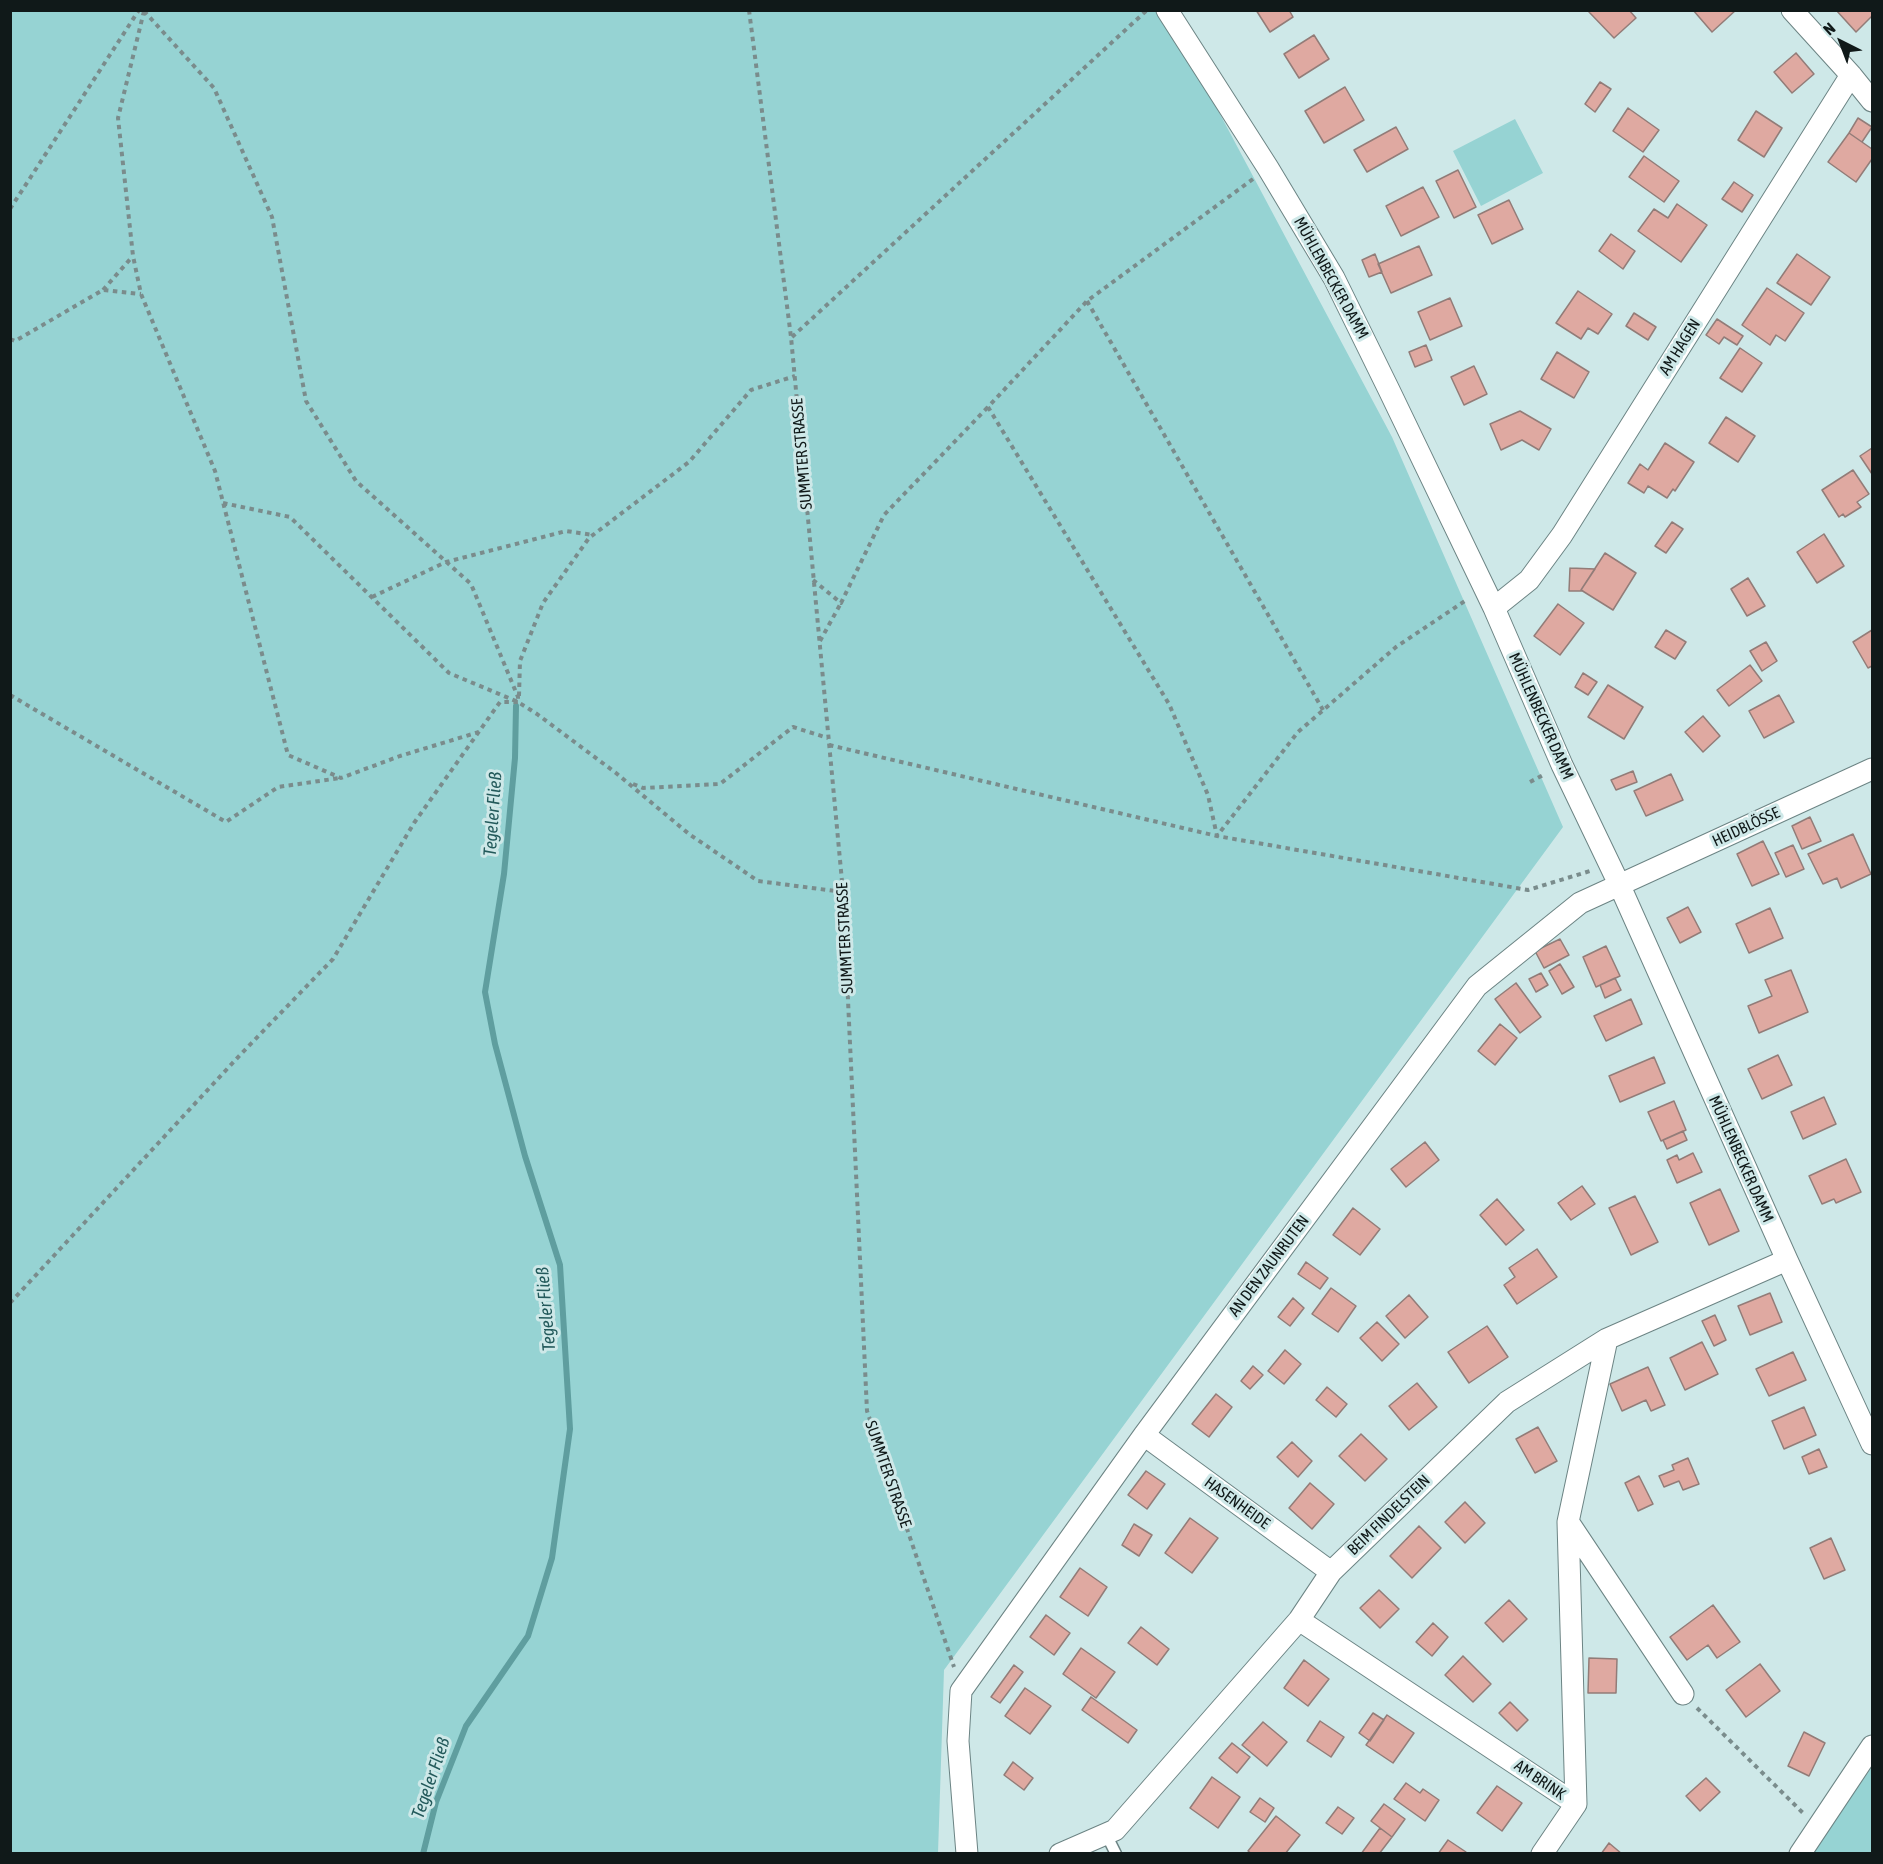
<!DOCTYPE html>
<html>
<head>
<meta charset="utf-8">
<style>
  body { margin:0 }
  #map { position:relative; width:1883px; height:1864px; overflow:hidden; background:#cee8e8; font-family:"Asap Condensed",sans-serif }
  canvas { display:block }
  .frame { position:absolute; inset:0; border:12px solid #101919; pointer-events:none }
  .north { position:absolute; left:1811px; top:12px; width:60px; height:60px; -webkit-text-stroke:4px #cee8e8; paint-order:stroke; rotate:318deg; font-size:16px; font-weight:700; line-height:24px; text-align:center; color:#101919 }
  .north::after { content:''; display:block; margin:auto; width:21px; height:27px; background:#101919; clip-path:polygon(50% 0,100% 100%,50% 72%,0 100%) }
</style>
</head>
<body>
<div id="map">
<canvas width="1883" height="1864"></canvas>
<div class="frame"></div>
<div class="north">N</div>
</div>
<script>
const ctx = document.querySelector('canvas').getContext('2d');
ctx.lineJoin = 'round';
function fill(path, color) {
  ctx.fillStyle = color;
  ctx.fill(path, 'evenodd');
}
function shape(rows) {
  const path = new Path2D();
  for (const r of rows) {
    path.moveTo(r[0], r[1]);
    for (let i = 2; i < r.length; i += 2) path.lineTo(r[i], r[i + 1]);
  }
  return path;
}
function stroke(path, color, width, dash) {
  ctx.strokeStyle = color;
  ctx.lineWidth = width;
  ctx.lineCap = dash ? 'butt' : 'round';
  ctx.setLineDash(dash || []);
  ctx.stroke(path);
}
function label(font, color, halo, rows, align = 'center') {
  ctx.font = font + ' "Asap Condensed",sans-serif';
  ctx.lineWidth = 6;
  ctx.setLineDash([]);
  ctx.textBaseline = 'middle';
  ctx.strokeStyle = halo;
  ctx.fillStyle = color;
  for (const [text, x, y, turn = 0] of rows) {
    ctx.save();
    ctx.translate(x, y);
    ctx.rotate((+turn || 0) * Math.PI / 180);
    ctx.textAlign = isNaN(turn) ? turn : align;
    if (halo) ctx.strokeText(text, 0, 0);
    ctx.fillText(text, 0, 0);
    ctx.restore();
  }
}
const green = shape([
  [11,11,1165,11,1392,437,1563,827,944,1670,938,1853,11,1854],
  [1515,119,1543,173,1481,206,1453,151],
  [1872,1767,1872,1853,1812,1853]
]);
const stream = shape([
  [423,1854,436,1802,466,1726,528,1636,552,1558,570,1429,560,1265,525,1156,495,1044,485,992,504,874,515,758,516,706]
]);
const building = shape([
  [1256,10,1289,10,1293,17,1270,32,1256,10],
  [1591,10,1629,10,1636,18,1614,38,1589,12,1591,10],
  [1693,10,1736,10,1712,32,1693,10],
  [1836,10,1872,10,1872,16,1856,32,1836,10],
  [1314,35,1329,59,1299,78,1284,54,1314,35],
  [1796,53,1814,74,1792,93,1774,72,1796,53],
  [1600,82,1611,89,1595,112,1585,104,1600,82],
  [1345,87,1364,120,1324,143,1305,111,1345,87],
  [1628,108,1659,130,1643,152,1613,131,1628,108],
  [1756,111,1782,128,1764,157,1738,140,1756,111],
  [1858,118,1872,127,1862,142,1849,133,1858,118],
  [1396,127,1408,149,1367,172,1354,150,1396,127],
  [1849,133,1872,149,1872,159,1856,182,1828,162,1849,133],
  [1644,156,1679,181,1664,202,1629,177,1644,156],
  [1458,170,1476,207,1454,218,1436,181,1458,170],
  [1734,182,1753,195,1742,212,1722,199,1734,182],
  [1423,187,1439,217,1401,236,1386,206,1423,187],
  [1509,200,1523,229,1492,244,1478,215,1509,200],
  [1677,204,1707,225,1681,262,1638,231,1654,209,1668,218,1677,204],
  [1611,234,1635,251,1623,269,1599,251,1611,234],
  [1419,246,1432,275,1391,293,1378,264,1419,246],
  [1375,254,1382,272,1369,277,1362,260,1375,254],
  [1797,254,1830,277,1811,305,1777,283,1797,254],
  [1767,288,1804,313,1785,341,1776,335,1770,345,1742,325,1767,288],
  [1578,291,1612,314,1598,334,1588,328,1581,339,1556,323,1578,291],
  [1450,298,1462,326,1430,340,1418,312,1450,298],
  [1634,313,1656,327,1648,340,1626,326,1634,313],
  [1717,319,1743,336,1737,345,1724,337,1719,344,1706,335,1717,319],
  [1426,345,1432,360,1415,367,1409,352,1426,345],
  [1740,348,1762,363,1742,392,1720,378,1740,348],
  [1557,352,1589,372,1574,398,1541,379,1557,352],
  [1474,366,1487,394,1464,405,1451,377,1474,366],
  [1520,411,1551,429,1539,450,1522,440,1501,450,1490,424,1520,411],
  [1726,417,1755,436,1738,462,1709,443,1726,417],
  [1665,443,1694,462,1675,491,1673,489,1667,498,1648,486,1644,493,1628,483,1640,464,1648,470,1665,443],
  [1872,448,1872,474,1860,456,1872,448],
  [1853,470,1869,494,1857,502,1861,507,1845,517,1843,514,1839,517,1822,490,1853,470],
  [1672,522,1683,529,1666,553,1655,546,1672,522],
  [1824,534,1844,566,1817,583,1797,552,1824,534],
  [1605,553,1636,573,1613,610,1581,590,1605,553],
  [1570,568,1595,569,1581,590,1583,591,1569,591,1570,568],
  [1748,578,1765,606,1747,616,1731,589,1748,578],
  [1558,604,1584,623,1560,655,1534,636,1558,604],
  [1666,630,1686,642,1675,659,1655,647,1666,630],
  [1872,630,1872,666,1868,668,1853,642,1872,630],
  [1766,642,1777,661,1762,671,1750,651,1766,642],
  [1750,665,1762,681,1729,706,1717,690,1750,665],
  [1583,673,1597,682,1588,695,1575,687,1583,673],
  [1608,685,1643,707,1624,739,1588,717,1608,685],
  [1779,695,1794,722,1764,738,1749,711,1779,695],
  [1703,716,1720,736,1703,752,1685,732,1703,716],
  [1633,771,1637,782,1616,790,1611,780,1633,771],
  [1671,774,1683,800,1646,816,1634,791,1671,774],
  [1810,817,1821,841,1802,849,1792,826,1810,817],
  [1853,834,1871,874,1841,888,1837,878,1823,884,1808,854,1853,834],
  [1763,841,1779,874,1752,886,1737,854,1763,841],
  [1793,845,1804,869,1786,877,1775,853,1793,845],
  [1688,907,1701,932,1680,943,1667,918,1688,907],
  [1770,908,1783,938,1749,953,1736,924,1770,908],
  [1560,939,1569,955,1544,968,1535,951,1560,939],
  [1606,946,1620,976,1596,987,1583,957,1606,946],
  [1560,964,1574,987,1562,994,1549,971,1560,964],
  [1791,970,1808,1012,1759,1033,1748,1006,1772,996,1765,980,1791,970],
  [1541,973,1548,985,1536,992,1529,979,1541,973],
  [1615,978,1621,990,1605,998,1600,985,1615,978],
  [1516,983,1541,1017,1520,1033,1495,999,1516,983],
  [1631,999,1642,1024,1606,1041,1594,1016,1631,999],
  [1500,1024,1517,1038,1495,1065,1478,1051,1500,1024],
  [1778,1055,1792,1085,1762,1099,1748,1069,1778,1055],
  [1654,1057,1665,1083,1620,1102,1609,1076,1654,1057],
  [1824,1097,1836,1124,1803,1139,1791,1112,1824,1097],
  [1674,1101,1686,1130,1661,1141,1648,1112,1674,1101],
  [1683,1131,1687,1140,1667,1149,1663,1140,1683,1131],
  [1425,1142,1439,1160,1406,1187,1391,1169,1425,1142],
  [1693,1153,1702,1172,1677,1183,1667,1160,1677,1155,1679,1160,1693,1153],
  [1846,1159,1861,1192,1836,1203,1834,1199,1822,1204,1809,1176,1846,1159],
  [1582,1186,1595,1204,1571,1220,1558,1203,1582,1186],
  [1720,1189,1739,1231,1709,1245,1690,1203,1720,1189],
  [1635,1196,1658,1242,1631,1255,1609,1208,1635,1196],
  [1497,1199,1524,1230,1506,1245,1480,1215,1497,1199],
  [1353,1208,1380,1229,1360,1255,1333,1235,1353,1208],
  [1537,1249,1557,1277,1517,1304,1504,1285,1515,1277,1509,1268,1537,1249],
  [1306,1262,1328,1278,1320,1289,1298,1274,1306,1262],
  [1331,1288,1356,1306,1338,1332,1312,1314,1331,1288],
  [1770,1293,1782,1322,1750,1335,1738,1306,1770,1293],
  [1409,1295,1428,1317,1405,1338,1386,1316,1409,1295],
  [1293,1298,1304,1308,1290,1326,1278,1317,1293,1298],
  [1715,1315,1726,1340,1714,1346,1702,1321,1715,1315],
  [1377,1322,1399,1344,1382,1361,1360,1338,1377,1322],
  [1487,1326,1508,1357,1469,1383,1448,1352,1487,1326],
  [1702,1342,1718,1374,1685,1390,1670,1358,1702,1342],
  [1285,1350,1301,1364,1284,1384,1268,1371,1285,1350],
  [1793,1352,1806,1380,1769,1396,1756,1369,1793,1352],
  [1253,1366,1263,1375,1250,1389,1241,1381,1253,1366],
  [1648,1367,1665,1405,1651,1411,1646,1400,1622,1411,1610,1384,1648,1367],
  [1417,1383,1437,1407,1409,1430,1389,1406,1417,1383],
  [1327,1387,1347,1404,1336,1417,1316,1400,1327,1387],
  [1216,1394,1232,1407,1209,1437,1192,1424,1216,1394],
  [1804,1407,1816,1435,1784,1449,1772,1421,1804,1407],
  [1538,1427,1557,1461,1535,1473,1516,1439,1538,1427],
  [1361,1434,1387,1459,1365,1481,1339,1456,1361,1434],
  [1292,1442,1312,1461,1298,1477,1277,1457,1292,1442],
  [1819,1449,1827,1467,1809,1474,1802,1457,1819,1449],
  [1688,1458,1699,1484,1683,1490,1679,1481,1664,1487,1659,1476,1674,1470,1672,1465,1688,1458],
  [1146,1471,1165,1484,1147,1509,1128,1495,1146,1471],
  [1639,1476,1653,1504,1638,1511,1625,1483,1639,1476],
  [1310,1483,1334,1504,1312,1529,1289,1508,1310,1483],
  [1465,1502,1485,1523,1465,1543,1445,1522,1465,1502],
  [1190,1518,1218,1538,1192,1573,1165,1553,1190,1518],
  [1134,1524,1152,1535,1139,1556,1122,1545,1134,1524],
  [1419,1526,1441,1548,1412,1578,1390,1556,1419,1526],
  [1831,1538,1845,1570,1824,1579,1810,1548,1831,1538],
  [1080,1568,1107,1587,1088,1616,1060,1597,1080,1568],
  [1379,1590,1399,1609,1380,1628,1360,1608,1379,1590],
  [1509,1600,1527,1619,1503,1642,1485,1623,1509,1600],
  [1713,1605,1740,1642,1717,1658,1708,1645,1687,1660,1670,1637,1713,1605],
  [1046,1615,1070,1633,1054,1655,1030,1637,1046,1615],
  [1433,1623,1448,1637,1432,1656,1416,1642,1433,1623],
  [1141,1627,1169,1649,1157,1665,1128,1643,1141,1627],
  [1081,1648,1115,1672,1096,1698,1063,1674,1081,1648],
  [1463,1656,1491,1684,1473,1702,1445,1675,1463,1656],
  [1589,1658,1617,1659,1616,1693,1588,1693,1589,1658],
  [1304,1660,1329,1679,1308,1706,1284,1688,1304,1660],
  [1760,1664,1780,1691,1746,1717,1726,1690,1760,1664],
  [1014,1665,1023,1672,1000,1703,991,1697,1014,1665],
  [1025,1688,1051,1706,1030,1734,1005,1716,1025,1688],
  [1091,1697,1137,1730,1128,1743,1082,1710,1091,1697],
  [1510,1702,1528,1720,1517,1731,1499,1713,1510,1702],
  [1373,1713,1384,1720,1370,1741,1359,1733,1373,1713],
  [1387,1715,1414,1733,1393,1763,1366,1745,1387,1715],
  [1320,1721,1344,1737,1331,1757,1307,1741,1320,1721],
  [1263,1722,1287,1742,1267,1766,1242,1745,1263,1722],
  [1804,1732,1825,1743,1809,1776,1788,1766,1804,1732],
  [1232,1743,1250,1757,1237,1773,1219,1758,1232,1743],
  [1013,1762,1033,1778,1024,1790,1004,1775,1013,1762],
  [1212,1777,1240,1797,1218,1828,1190,1808,1212,1777],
  [1706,1778,1720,1792,1700,1811,1686,1796,1706,1778],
  [1406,1783,1420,1793,1423,1789,1439,1800,1425,1821,1394,1799,1406,1783],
  [1497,1786,1522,1803,1502,1831,1477,1813,1497,1786],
  [1260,1798,1274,1808,1265,1822,1250,1812,1260,1798],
  [1384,1804,1405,1819,1392,1837,1371,1821,1384,1804],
  [1338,1807,1354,1818,1342,1834,1326,1823,1338,1807],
  [1276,1816,1300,1835,1285,1854,1252,1854,1248,1851,1276,1816],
  [1380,1828,1392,1837,1379,1854,1361,1854,1380,1828],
  [1448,1840,1466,1852,1465,1854,1438,1854,1448,1840],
  [1609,1843,1622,1854,1601,1854,1609,1843]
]);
const path = shape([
  [749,10,791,337,843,892,867,1411,954,1667],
  [144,11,118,118,133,256,141,294,215,471,288,755,341,778,400,756,479,732],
  [144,11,214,88,272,217,306,401,356,481,471,584,518,697,518,702],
  [1253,179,1087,301,988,407,1169,704,1208,795,1217,836,1298,732,1396,647,1468,599],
  [10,209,139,10],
  [103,290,132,257],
  [1087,301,1323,710],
  [792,337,1146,11],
  [10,339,15,341,103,290,141,294],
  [223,503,290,517,449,673,518,702,537,714,616,773,689,834,758,881,843,892],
  [813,580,841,603,884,515,988,407],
  [372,597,446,562,566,531,593,535],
  [820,641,841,603],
  [10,695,226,822,278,787,340,778],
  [519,696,520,661,543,603,589,538,689,462,751,390,795,376],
  [829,745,1217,836,1528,890,1590,871],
  [1530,782,1545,774],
  [633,784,643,788,720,784,793,727,828,738],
  [10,1303,240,1055,333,959,414,823,500,702,518,702],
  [1697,1708,1804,1814]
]);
const lane = shape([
  [1106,1834,1116,1854]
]);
const street = shape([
  [1167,10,1268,168,1334,278,1389,390,1494,608,1562,765,1619,884,1787,1260,1872,1444],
  [1792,10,1851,75,1872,101],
  [1494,608,1529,580,1562,535,1851,75],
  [1144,1435,1331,1572],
  [1569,1523,1683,1694],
  [1299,1620,1576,1804,1568,1522,1607,1339],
  [967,1854,958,1741,961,1691,1144,1435,1477,986,1580,903,1872,769],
  [1060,1854,1115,1830,1299,1620,1331,1572,1507,1402,1607,1339,1787,1260],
  [1542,1854,1576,1804],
  [1800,1854,1872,1746]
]);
const streetNames = [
  ["MÜHLENBECKER DAMM",1331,278,61],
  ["AM HAGEN",1680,347,-58],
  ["SUMMTER STRASSE",802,454,-95],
  ["MÜHLENBECKER DAMM",1541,716,66],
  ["HEIDBLÖSSE",1746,827,-25],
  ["SUMMTER STRASSE",845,938,-93],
  ["MÜHLENBECKER DAMM",1741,1159,66],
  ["AN DEN ZAUNRUTEN",1269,1266,-53],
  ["SUMMTER STRASSE",888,1474,71],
  ["HASENHEIDE",1237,1503,36],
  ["BEIM FINDELSTEIN",1389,1515,-44],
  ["AM BRINK",1540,1780,34]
];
const waterNames = [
  ["Tegeler Fließ",493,814,-86],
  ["Tegeler Fließ",546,1309,-95],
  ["Tegeler Fließ",431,1778,-71]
];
fill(green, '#96d3d3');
stroke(stream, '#5f9e9f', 6);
fill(building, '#dfa9a1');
stroke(building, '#927c78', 1.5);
stroke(lane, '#6c8484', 13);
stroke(street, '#6c8484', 23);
stroke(path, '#7a8c8c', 4, [4.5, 4.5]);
stroke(lane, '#fff', 10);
stroke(street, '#fff', 21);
label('16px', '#101919', '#cee8e8', streetNames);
label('italic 18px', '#235a5b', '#cee8e8', waterNames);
</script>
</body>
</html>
